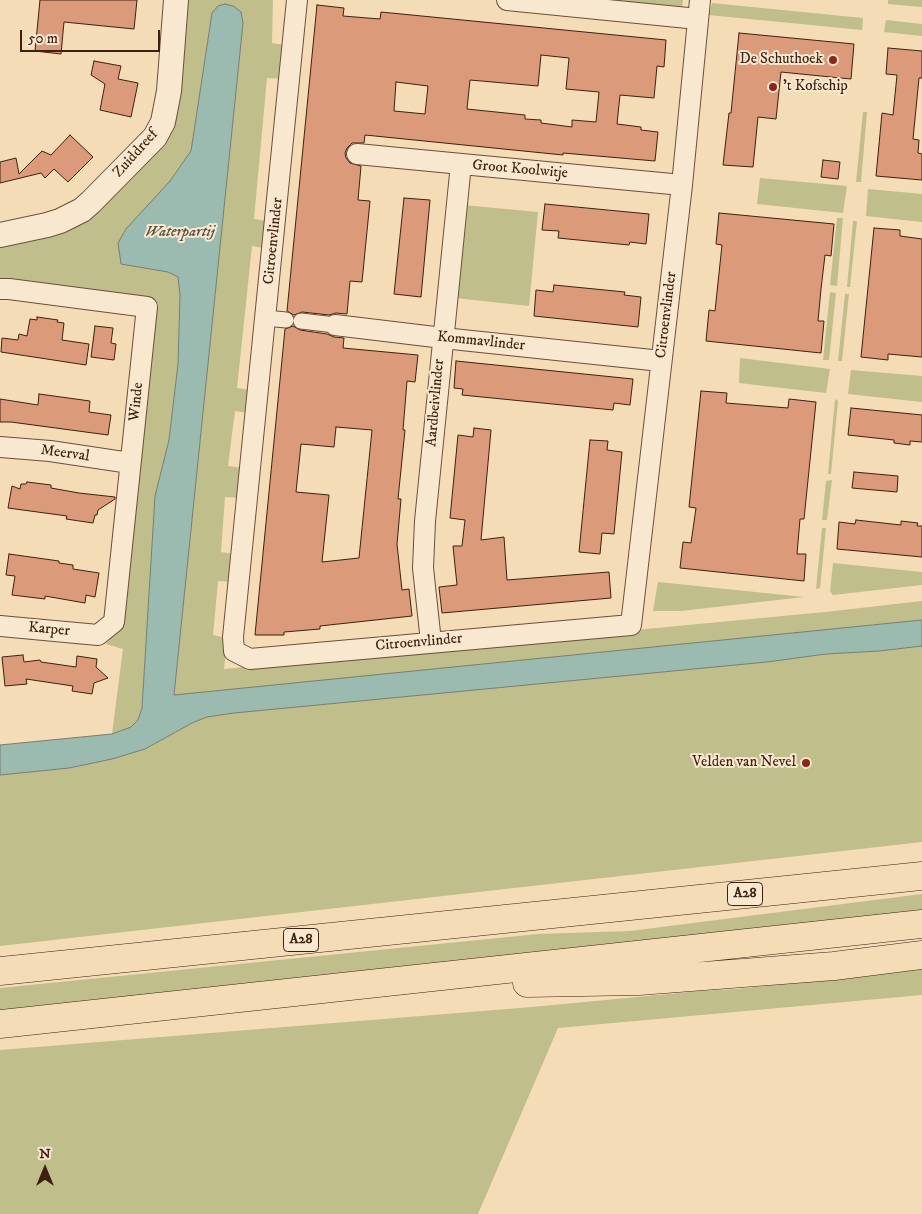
<!DOCTYPE html>
<html>
<head>
<meta charset="utf-8">
<style>
  body { margin:0 }
  #map { position:relative; width:922px; height:1214px; overflow:hidden; background:#f4dcb7; font-family:"IM FELL DW Pica",serif }
  canvas { display:block }
  .north { position:absolute; left:20px; top:1144px; width:50px; height:50px; -webkit-text-stroke:4px #f8e8d0; paint-order:stroke; rotate:0deg; font-size:14px; font-weight:700; line-height:20px; text-align:center; color:#3f1f10 }
  .north::after { content:''; display:block; margin:auto; width:18px; height:22px; background:#3f1f10; clip-path:polygon(50% 0,100% 100%,50% 72%,0 100%) }
  .scale { position:absolute; left:20px; top:30px; width:140px; height:22px; box-sizing:border-box; border:2px solid #3f1f10; border-top:0; padding-left:6px; font-size:15px; line-height:18px; white-space:nowrap; color:#3f1f10; -webkit-text-stroke:4px #f8e8d0; paint-order:stroke }
</style>
</head>
<body>
<div id="map">
<canvas width="922" height="1214"></canvas>
<div class="north">N</div>
<div class="scale">50 m</div>
</div>
<script>
const ctx = document.querySelector('canvas').getContext('2d');
ctx.lineJoin = 'round';
function fill(path, color) {
  ctx.fillStyle = color;
  ctx.fill(path, 'evenodd');
}
function shape(rows) {
  const path = new Path2D();
  for (const r of rows) {
    path.moveTo(r[0], r[1]);
    for (let i = 2; i < r.length; i += 2) path.lineTo(r[i], r[i + 1]);
  }
  return path;
}
function stroke(path, color, width, dash) {
  ctx.strokeStyle = color;
  ctx.lineWidth = width;
  ctx.lineCap = dash ? 'butt' : 'round';
  ctx.setLineDash(dash || []);
  ctx.stroke(path);
}
function label(font, color, halo, rows, align = 'center') {
  ctx.font = font + ' "IM FELL DW Pica",serif';
  ctx.lineWidth = 4;
  ctx.setLineDash([]);
  ctx.textBaseline = 'middle';
  ctx.strokeStyle = halo;
  ctx.fillStyle = color;
  for (const [text, x, y, turn = 0] of rows) {
    ctx.save();
    ctx.translate(x, y);
    ctx.rotate((+turn || 0) * Math.PI / 180);
    ctx.textAlign = isNaN(turn) ? turn : align;
    if (halo) ctx.strokeText(text, 0, 0);
    ctx.fillText(text, 0, 0);
    ctx.restore();
  }
}
const green = shape([
  [186,0,273,0,272,43,284,45,282,79,267,78,254,219,267,221,264,248,252,246,237,388,250,390,248,413,235,411,228,466,243,468,240,498,225,497,221,552,234,554,231,582,218,581,213,635,227,638,224,669,825,612,922,601,922,620,174,695,243,23,241,12,212,13,191,151,170,181,121,264,168,272,178,277,180,295,178,364,169,440,155,496,142,708,138,720,131,727,112,734,123,649,106,644,123,623,155,302,0,282,0,243,68,230,160,147],
  [572,0,683,0,682,11],
  [888,0,922,0,922,7,888,4],
  [712,3,863,18,862,30,709,15],
  [886,20,922,24,922,36,884,32],
  [863,112,867,112,861,182,856,182],
  [760,178,847,186,843,213,757,204],
  [868,189,922,194,922,222,866,216],
  [463,205,538,212,529,306,455,298],
  [837,218,843,218,837,286,830,285],
  [853,221,857,221,850,287,847,287],
  [830,292,836,293,829,360,823,360],
  [845,294,849,294,842,361,838,361],
  [740,358,830,369,826,393,739,383],
  [851,370,922,376,922,402,848,394],
  [835,399,838,401,831,474,828,474],
  [832,480,827,520,822,520,826,481],
  [822,528,826,528,820,588,816,589],
  [833,563,922,572,922,585,833,595,830,591],
  [658,582,804,597,681,611,653,611],
  [922,646,922,842,0,946,0,775,69,768,112,759,145,749,192,723,207,717,234,713,767,662,826,654,879,651],
  [922,894,922,910,415,969,0,1013,0,988,538,934,630,931],
  [922,969,922,995,558,1028,478,1214,0,1214,0,1050,532,1007,700,991,737,989]
]);
const water = shape([
  [225,4,233,6,241,12,243,23,174,695,922,620,922,646,879,651,826,654,767,662,234,713,207,717,192,723,145,749,112,759,69,768,0,775,0,745,112,734,131,727,138,720,142,708,155,496,169,440,178,364,180,295,178,277,168,272,121,264,118,243,126,229,170,181,191,151,212,13,218,6,225,4]
]);
const building = shape([
  [40,0,137,0,134,29,64,22,61,54,35,51,40,0],
  [317,5,344,8,343,16,380,19,381,12,666,40,664,67,657,66,654,98,620,95,617,124,641,127,641,130,658,132,655,161,563,153,563,155,365,135,364,143,352,143,347,148,345,153,346,158,350,163,361,166,358,200,370,201,362,282,350,281,347,314,336,313,329,315,302,312,294,315,287,311,317,5],
  [541,55,569,58,566,89,599,92,596,122,572,120,572,127,541,123,541,120,525,119,525,115,467,109,470,80,538,86,541,55],
  [396,82,428,86,425,114,394,111,396,82],
  [739,33,854,44,851,79,781,72,776,119,758,117,753,167,723,165,729,113,731,113,739,33],
  [888,48,922,51,922,78,919,78,913,139,919,140,918,153,922,154,922,180,876,176,882,113,893,115,897,75,886,74,888,48],
  [94,61,121,66,118,79,138,83,131,117,100,110,105,84,91,75,94,61],
  [70,135,93,157,68,182,54,169,45,178,41,173,0,183,0,162,16,158,19,174,42,151,51,155,70,135],
  [823,160,840,162,838,179,821,177,823,160],
  [404,198,430,200,421,297,394,294,404,198],
  [545,204,649,214,646,244,630,242,629,245,558,238,559,231,542,230,545,204],
  [719,213,834,224,831,256,825,255,821,289,818,321,824,321,821,353,706,341,709,310,715,311,722,245,716,244,719,213],
  [874,228,900,230,900,236,922,239,922,357,888,354,888,360,861,357,874,228],
  [554,285,625,292,624,295,641,297,638,327,534,316,536,290,553,292,554,285],
  [37,317,58,320,57,322,64,323,62,340,89,344,86,365,1,352,2,338,18,340,19,334,27,336,30,319,37,320,37,317],
  [95,326,113,328,111,343,116,344,114,360,91,357,95,326],
  [293,326,300,330,327,334,334,337,344,338,343,348,418,355,415,382,407,381,403,430,405,430,398,499,401,499,397,544,402,590,409,589,412,616,320,626,320,629,284,632,284,635,255,635,285,329,293,326],
  [336,427,372,430,359,558,322,562,329,495,296,492,301,444,334,447,336,427],
  [456,361,633,379,630,405,614,403,613,410,462,395,463,389,454,388,456,361],
  [701,391,727,393,726,403,788,408,789,399,816,402,804,519,800,519,797,554,806,554,804,581,680,568,683,542,691,543,696,508,689,507,701,391],
  [39,394,90,401,89,412,111,415,108,435,11,422,0,422,0,399,38,405,39,394],
  [851,408,922,415,922,442,910,441,910,445,894,443,894,440,848,435,851,408],
  [474,428,491,430,481,540,504,537,507,580,609,572,611,598,442,613,439,587,457,585,453,546,462,546,465,520,450,518,458,435,473,437,474,428],
  [590,440,608,441,607,450,622,452,614,534,602,533,600,554,579,552,590,440],
  [854,472,898,476,897,492,852,488,854,472],
  [27,482,51,485,51,488,79,493,115,497,115,499,98,510,97,515,95,515,93,523,66,519,67,516,8,508,12,486,20,489,21,484,26,484,27,482],
  [856,520,901,525,901,521,918,523,917,526,922,526,922,557,837,549,839,522,855,524,856,520],
  [9,554,59,561,59,563,73,565,73,569,99,573,95,597,86,595,85,603,45,596,45,599,12,595,15,576,6,575,9,554],
  [23,655,24,662,40,660,41,662,76,667,77,656,97,659,96,667,108,678,94,683,92,694,72,691,73,686,26,679,27,684,5,686,2,657,23,655]
]);
const pedestrian = shape([
  [266,318,286,320],
  [301,321,335,325]
]);
const minor = shape([
  [297,0,233,637,234,651,250,659,631,625,682,185,700,0],
  [507,0,698,19],
  [357,154,682,185],
  [0,289,9,289,147,307,114,622,98,635,0,626],
  [335,325,443,338,661,361],
  [0,447,50,451,130,463],
  [431,642,423,568,425,521,461,164]
]);
const tertiary = shape([
  [0,235,47,225,60,221,82,210,91,202,155,137,163,122,169,91,176,0]
]);
const motorway = shape([
  [0,971,922,876],
  [527,983,639,981,834,966,922,955],
  [0,1024,922,924]
]);
const markers = [
  [833,60,5,"#8f2418"],
  [773,87,5,"#8f2418"],
  [806,763,5,"#8f2418"]
];
const shields = [
  [745,894,35],
  [301,940,35]
];
const shieldNames = [
  ["A28",745,894],
  ["A28",301,940]
];
const poiNames = [
  ["De Schuthoek",823,60],
  ["'t Kofschip",783,87,"left"],
  ["Velden van Nevel",796,763]
];
const streetNames = [
  ["Zuiddreef",136,154,-48],
  ["Groot Koolwitje",520,170,5],
  ["Citroenvlinder",274,241,-84],
  ["Citroenvlinder",667,315,-83],
  ["Kommavlinder",481,342,6],
  ["Winde",137,402,-84],
  ["Aardbeivlinder",436,403,-85],
  ["Meerval",65,454,8],
  ["Karper",49,630,5],
  ["Citroenvlinder",419,643,-5]
];
const waterNames = [
  ["Waterpartij",180,233]
];
fill(green, '#c0bf8b');
fill(water, '#9cbbb0');
stroke(water, '#777d70', 1);
fill(building, '#db9b7b');
stroke(building, '#3f1f10', 1);
stroke(pedestrian, '#6c4e3a', 17);
stroke(minor, '#6c4e3a', 22);
stroke(tertiary, '#6c4e3a', 26);
stroke(motorway, '#3f1f10', 29);
stroke(pedestrian, '#f8e8d0', 15);
stroke(minor, '#f8e8d0', 20);
stroke(tertiary, '#f8e8d0', 24);
stroke(motorway, '#f4dcb7', 28);
for (const [x, y, r, color] of markers) {
  const dot = new Path2D();
  dot.arc(x, y, r, 0, 2 * Math.PI);
  ctx.fillStyle = color;
  ctx.fill(dot);
  stroke(dot, '#f8e8d0', 2);
}
for (const [x, y, w] of shields) {
  const box = new Path2D();
  box.roundRect(x - w / 2, y - 11.5, w, 23, 4);
  ctx.fillStyle = '#f8e8d0';
  ctx.fill(box);
  stroke(box, '#3f1f10', 1);
}
label('bold 14px', '#3f1f10', null, shieldNames);
label('15px', '#3f1f10', '#f8e8d0', poiNames, 'right');
label('15px', '#3f1f10', '#f8e8d0', streetNames);
label('italic 16px', '#5b4e40', '#f8e8d0', waterNames);
</script>
</body>
</html>
